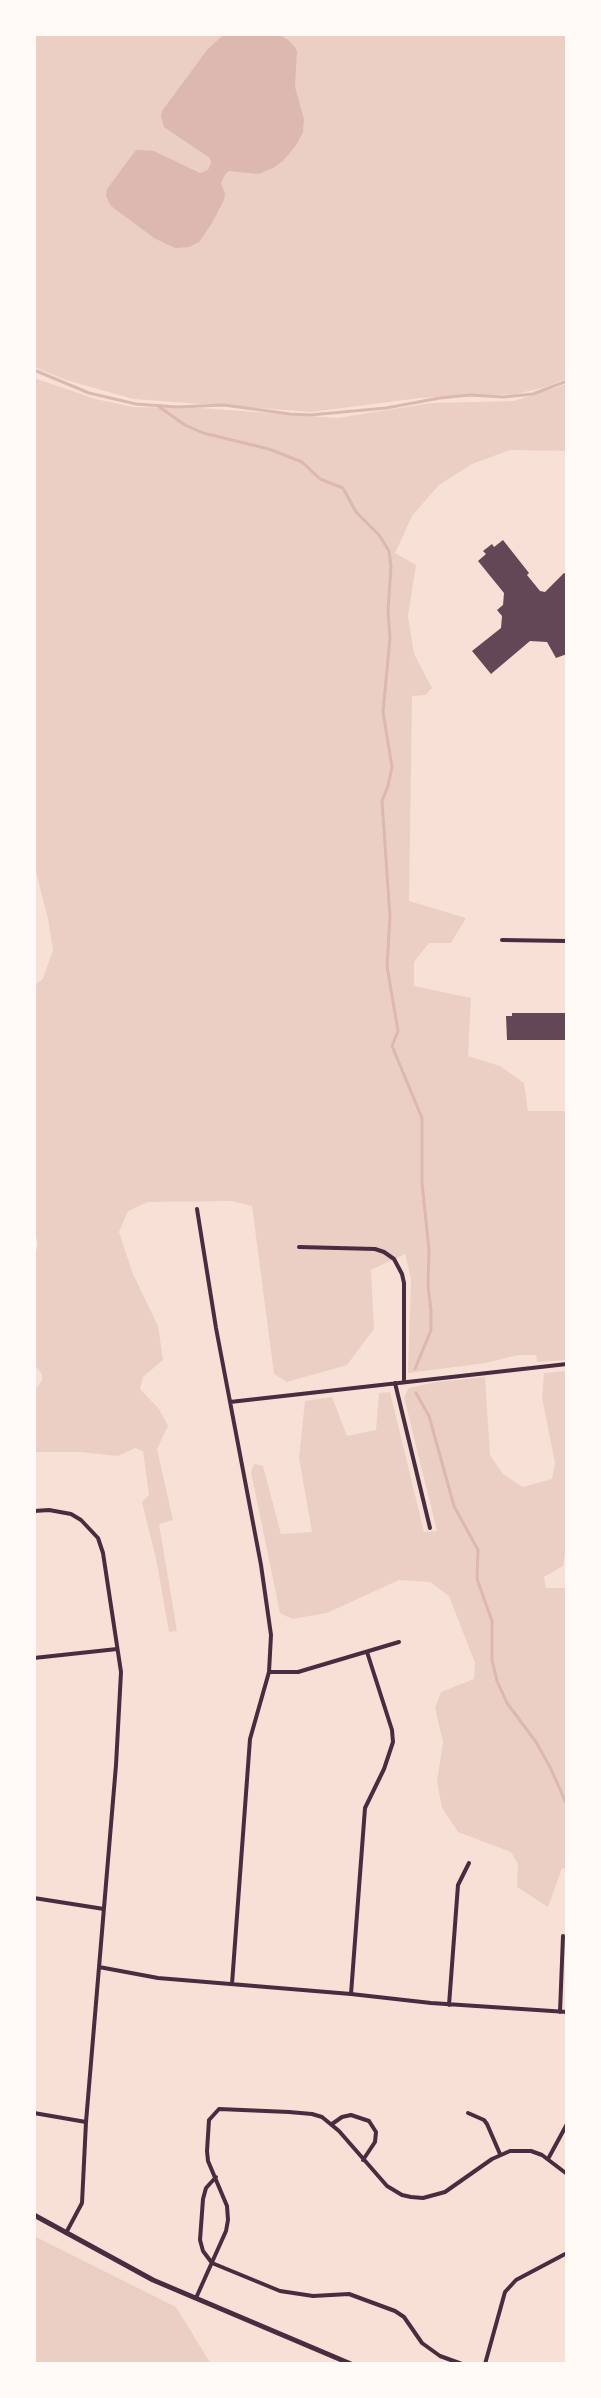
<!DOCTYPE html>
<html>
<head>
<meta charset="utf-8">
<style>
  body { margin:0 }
  #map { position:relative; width:601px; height:2398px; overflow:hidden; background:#f7e1d7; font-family:Literata,serif }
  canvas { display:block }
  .frame { position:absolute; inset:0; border:36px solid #fffaf5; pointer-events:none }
</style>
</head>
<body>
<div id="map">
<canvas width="601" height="2398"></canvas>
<div class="frame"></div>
</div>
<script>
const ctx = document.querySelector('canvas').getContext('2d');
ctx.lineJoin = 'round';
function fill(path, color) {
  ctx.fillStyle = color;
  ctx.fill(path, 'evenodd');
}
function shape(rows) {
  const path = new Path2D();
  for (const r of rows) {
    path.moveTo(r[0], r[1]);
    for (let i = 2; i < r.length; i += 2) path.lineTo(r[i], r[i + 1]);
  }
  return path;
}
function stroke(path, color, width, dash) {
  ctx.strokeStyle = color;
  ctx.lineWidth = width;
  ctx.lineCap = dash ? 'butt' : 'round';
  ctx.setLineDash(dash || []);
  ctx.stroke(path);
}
const green = shape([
  [34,34,567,34,567,378,546,387,516,394,420,398,311,412,133,399,66,380,34,367],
  [34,378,96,399,133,407,201,408,337,418,431,403,514,401,567,384,567,451,510,450,472,464,439,485,412,516,395,553,416,565,408,616,414,654,432,688,426,695,412,696,409,901,466,918,451,943,429,943,414,962,414,986,471,998,468,1056,500,1066,524,1083,528,1111,567,1111,567,1360,537,1362,536,1355,518,1355,486,1363,408,1373,411,1279,405,1254,371,1270,374,1329,347,1365,287,1382,274,1374,252,1206,232,1201,148,1202,128,1211,119,1232,133,1274,158,1326,163,1360,143,1377,140,1389,159,1409,168,1426,157,1449,173,1520,159,1524,177,1631,169,1632,156,1558,142,1502,149,1495,143,1451,135,1448,118,1456,81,1452,34,1452,34,1392,42,1380,42,1374,34,1365,34,1257,38,1245,34,1225,34,985,43,979,53,950,48,919,34,864],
  [567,1371,567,1542,563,1566,544,1577,546,1588,567,1588,567,1869,562,1868,548,1907,517,1887,518,1864,511,1852,458,1832,442,1808,437,1781,443,1742,435,1708,441,1692,474,1679,475,1663,449,1596,430,1582,399,1580,327,1613,292,1619,280,1613,251,1472,254,1464,263,1466,281,1534,312,1532,299,1458,305,1401,332,1397,347,1436,376,1430,379,1393,390,1392,424,1532,437,1531,404,1397,409,1388,436,1382,485,1377,490,1455,503,1474,523,1487,552,1479,555,1463,542,1398,544,1373],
  [34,2236,176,2307,211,2364,34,2364]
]);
const water = shape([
  [229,34,276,34,287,39,295,47,297,51,295,87,304,119,303,132,297,144,283,161,273,168,259,174,229,171,226,173,221,183,225,194,224,200,212,223,199,242,189,247,175,248,154,238,111,206,106,196,107,189,136,150,154,151,200,173,208,170,211,163,210,158,164,127,161,117,162,111,207,50,222,36]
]);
const stream = shape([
  [34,370,89,393,136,404,177,407,224,405,290,414,310,415,386,408,440,398,470,395,503,397,533,394,567,381],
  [158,406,185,425,203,433,269,449,302,462,320,479,343,488,356,512,379,535,389,551,391,566,388,611,390,638,383,712,392,767,388,786,382,801,390,917,387,966,398,1031,392,1046,422,1118,422,1183,429,1250,428,1285,431,1311,431,1330,415,1369],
  [416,1393,429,1416,454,1506,478,1550,477,1579,492,1621,492,1660,497,1681,507,1703,536,1742,550,1767,567,1805]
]);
const building = shape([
  [503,540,529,573,527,575,540,591,545,592,564,573,567,574,567,654,556,658,547,642,530,641,491,674,472,651,501,628,502,616,497,610,503,605,504,593,478,561,486,554,483,551,492,544,494,547],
  [512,1013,567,1013,567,1040,507,1040,506,1016,512,1016]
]);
const minor = shape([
  [502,940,567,941],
  [197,1209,216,1328,261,1565,271,1635,269,1672,250,1739,232,1984],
  [299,1247,375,1249,384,1252,394,1259,402,1274,404,1283,404,1382],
  [395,1383,430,1528],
  [230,1402,567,1364],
  [34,1511,49,1510,71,1514,81,1520,98,1538,103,1553,121,1672,116,1765,86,2122,82,2203,66,2233],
  [34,1658,117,1649],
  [269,1672,298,1672,399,1642],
  [34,1898,104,1909],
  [99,1967,158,1978,351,1994,431,2003,567,2012],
  [351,1994,365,1808,384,1769,393,1742,392,1730,367,1652],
  [449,2005,458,1885,469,1863],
  [560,2012,563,1936],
  [34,2113,86,2122],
  [468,2113,484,2120,487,2124,500,2154],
  [332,2124,342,2117,351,2115,369,2121,376,2132,375,2142,363,2160],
  [548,2159,567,2124],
  [216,2177,206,2188,203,2199,200,2240,203,2251,212,2263,280,2291,313,2296,349,2294,395,2311,404,2317,422,2343,440,2356,462,2364],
  [196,2298,226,2231,228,2220,227,2206,208,2161,207,2151,209,2120,219,2109,289,2112,312,2114,322,2117,339,2131,387,2186,402,2195,411,2197,423,2198,445,2192,492,2159,510,2151,531,2151,542,2155,567,2174],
  [485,2364,505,2292,516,2280,567,2253]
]);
const secondary = shape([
  [34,2215,153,2280,351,2364]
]);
fill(green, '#ebcfc5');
fill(water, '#dcb8b0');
stroke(stream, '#dcb8b0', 3);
fill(building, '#644757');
stroke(minor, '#4a2c40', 4);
stroke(secondary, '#4a2c40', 5);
</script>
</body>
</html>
